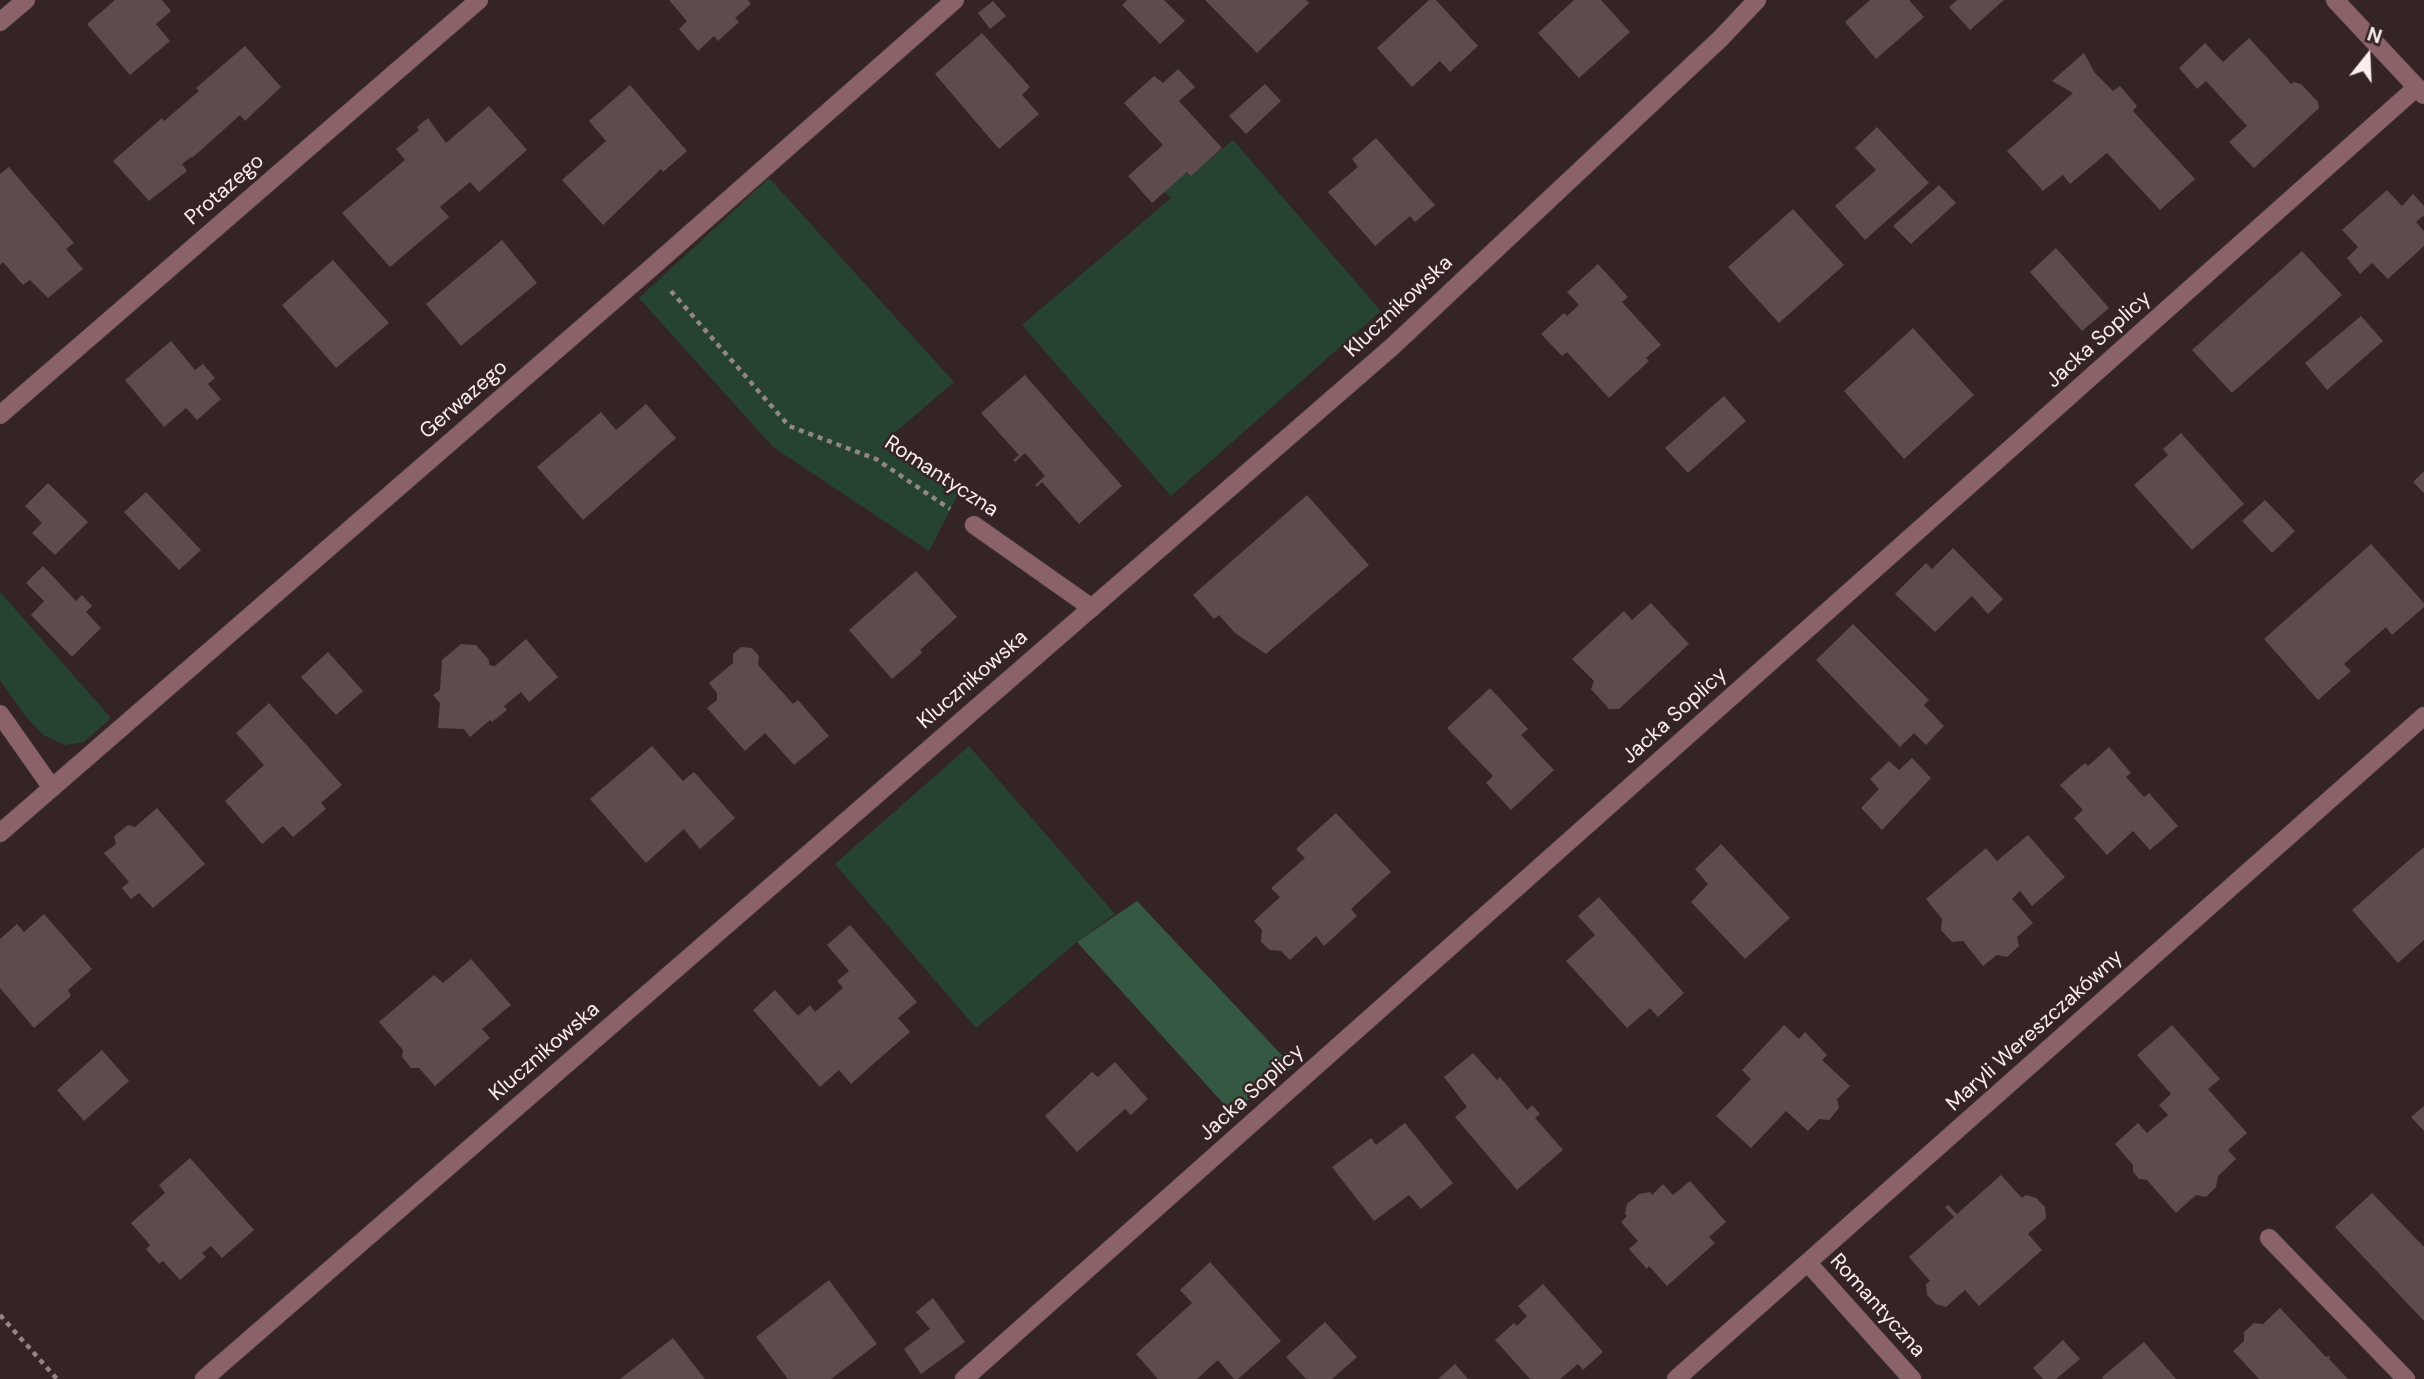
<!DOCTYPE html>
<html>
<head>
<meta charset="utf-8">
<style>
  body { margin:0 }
  #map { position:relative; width:2424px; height:1379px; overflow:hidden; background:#352426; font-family:"DM Sans",sans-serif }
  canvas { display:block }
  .north { position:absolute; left:2333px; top:21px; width:70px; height:70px; -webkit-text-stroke:5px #352426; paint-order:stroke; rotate:18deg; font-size:19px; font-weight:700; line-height:28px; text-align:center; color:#f9edee }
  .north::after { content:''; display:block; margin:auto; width:24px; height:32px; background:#f9edee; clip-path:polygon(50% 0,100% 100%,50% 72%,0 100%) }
</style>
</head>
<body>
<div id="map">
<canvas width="2424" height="1379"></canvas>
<div class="north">N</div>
</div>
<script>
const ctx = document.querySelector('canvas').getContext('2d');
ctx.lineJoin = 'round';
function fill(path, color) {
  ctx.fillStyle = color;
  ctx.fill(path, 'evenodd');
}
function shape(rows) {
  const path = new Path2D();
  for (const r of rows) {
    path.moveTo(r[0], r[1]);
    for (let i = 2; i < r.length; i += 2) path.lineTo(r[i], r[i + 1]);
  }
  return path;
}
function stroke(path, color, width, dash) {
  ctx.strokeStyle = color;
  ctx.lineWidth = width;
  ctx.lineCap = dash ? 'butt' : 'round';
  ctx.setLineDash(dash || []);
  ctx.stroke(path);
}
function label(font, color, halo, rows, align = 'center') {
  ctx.font = font + ' "DM Sans",sans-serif';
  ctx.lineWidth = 5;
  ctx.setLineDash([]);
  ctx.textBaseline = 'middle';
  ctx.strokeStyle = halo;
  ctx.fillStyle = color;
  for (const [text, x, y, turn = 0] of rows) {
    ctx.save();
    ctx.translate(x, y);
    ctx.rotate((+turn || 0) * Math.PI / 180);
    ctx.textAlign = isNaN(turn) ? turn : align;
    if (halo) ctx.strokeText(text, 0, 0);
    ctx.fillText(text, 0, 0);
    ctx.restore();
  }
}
const green = shape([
  [1233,140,1381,311,1171,496,1022,325,1171,198,1164,192,1187,172,1191,175],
  [769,178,954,382,884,442,960,491,929,551,773,447,639,298],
  [0,592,111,718,84,742,65,745,43,735,23,713,0,680],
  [969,746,1115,914,1077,942,976,1028,835,864]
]);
const forest = shape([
  [1137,901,1293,1067,1231,1112,1077,942]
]);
const building = shape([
  [115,0,162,0,171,11,156,24,170,41,130,75,87,24],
  [669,0,748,0,751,4,735,18,739,22,718,41,714,36,698,51,679,29,687,21],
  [1127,0,1164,0,1185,21,1160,44,1122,5],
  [1205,0,1306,0,1309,3,1257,53],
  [1429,0,1436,0,1478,46,1450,72,1440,61,1412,87,1377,48],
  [1574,0,1601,0,1630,32,1579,78,1538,33],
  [1870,0,1909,0,1924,17,1876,59,1845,22],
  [1957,0,2004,0,1970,30,1949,7],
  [993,1,1006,16,990,29,978,13],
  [982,33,1030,87,1022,95,1039,114,999,149,935,74],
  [2249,38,2291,84,2294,82,2301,84,2318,102,2319,108,2254,168,2229,142,2247,126,2206,81,2197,89,2179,68,2205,43,2223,62],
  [245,46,281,87,245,121,240,115,192,158,191,157,182,164,187,171,149,201,113,161,162,118,164,121,199,91,196,88],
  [2084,53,2095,73,2113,91,2120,86,2137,106,2133,111,2195,179,2160,210,2107,153,2070,184,2063,175,2043,191,2007,151,2073,93,2052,81],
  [1178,69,1195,87,1179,101,1222,148,1191,176,1187,172,1152,203,1128,176,1163,145,1124,103,1154,76,1163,83],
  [1265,84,1281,101,1246,134,1229,116],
  [630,85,687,151,663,172,661,169,603,225,562,180,606,141,589,121],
  [489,106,527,150,479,192,470,182,440,207,449,217,390,267,342,213,405,160,396,149,419,130,417,127,428,118,446,143],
  [1877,127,1929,183,1865,240,1835,206,1876,170,1855,148],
  [1376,138,1435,205,1415,222,1410,216,1375,246,1328,192,1358,167,1352,159],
  [9,167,74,243,66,249,83,269,48,298,30,280,23,285,3,262,0,265,0,174],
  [1939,185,1956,203,1911,244,1893,226],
  [2387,190,2402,206,2413,194,2424,206,2424,215,2416,222,2424,231,2424,246,2388,279,2372,263,2360,274,2347,258,2358,247,2342,230],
  [1793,209,1844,265,1779,323,1728,267],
  [502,240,537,283,461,346,426,304],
  [2056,248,2109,308,2082,331,2030,272],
  [2302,251,2342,295,2232,393,2192,350],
  [333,260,389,323,336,368,282,305],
  [1598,264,1628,297,1622,302,1661,345,1646,358,1649,361,1609,398,1567,352,1562,356,1541,334,1564,313,1567,316,1579,305,1567,292],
  [2361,316,2383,341,2327,390,2305,363],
  [1913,328,1974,395,1904,459,1844,391],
  [171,341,195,370,203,364,215,378,208,384,221,399,197,420,186,408,164,427,125,380],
  [1025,375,1122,486,1079,524,1042,482,1037,487,1035,485,1045,476,1025,453,1015,462,1013,460,1019,455,981,413],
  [1724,396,1746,421,1688,473,1665,448],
  [646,404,676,438,583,520,537,467,601,412,616,430],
  [2181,433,2244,504,2192,550,2134,485,2168,455,2163,449],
  [2424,471,2424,493,2413,482],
  [48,483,88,522,55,555,32,533,42,523,25,506],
  [146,492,201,550,179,570,124,512],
  [1307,495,1369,565,1266,654,1235,633,1219,615,1214,619,1193,595],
  [2265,500,2295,531,2272,553,2242,521],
  [2371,544,2424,603,2424,607,2392,635,2386,627,2344,664,2351,671,2318,700,2264,639],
  [1953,548,2003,599,1988,614,1972,596,1935,632,1895,594,1926,563,1932,569],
  [43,566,76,601,82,595,92,606,86,612,101,628,72,657,31,615,44,601,26,583],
  [916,571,957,617,920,650,922,653,892,679,849,630],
  [1651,603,1689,644,1619,709,1609,709,1591,689,1594,681,1572,659,1624,611,1632,620],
  [1853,624,1929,700,1924,705,1944,726,1926,745,1914,733,1900,747,1816,660],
  [526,639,558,677,529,702,521,692,504,706,507,710,492,722,490,720,470,737,464,729,438,728,440,703,433,695,440,690,442,660,461,644,476,645,489,660,489,665,495,666],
  [741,647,752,648,759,656,758,665,793,704,798,700,829,736,794,765,765,733,745,751,707,708,717,700,717,693,709,683,733,663,733,654],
  [328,652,363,691,336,715,301,677],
  [1490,688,1528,729,1521,735,1554,770,1511,810,1486,783,1493,776,1447,728],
  [269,703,342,785,321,803,326,809,293,837,283,826,262,844,225,801,264,765,236,733],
  [652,746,683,781,694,772,735,818,700,849,684,829,646,863,590,799],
  [2109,747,2131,773,2126,777,2144,797,2149,793,2178,826,2150,850,2133,831,2107,855,2074,818,2083,810,2060,785,2085,763,2088,766],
  [1912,758,1931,778,1882,830,1861,808,1879,789,1870,779,1889,761,1899,770],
  [157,808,205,864,153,908,139,893,131,899,122,888,129,882,104,853,116,844,114,836,128,825,135,827],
  [1336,813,1391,872,1351,909,1357,916,1324,946,1316,936,1290,960,1281,951,1270,950,1261,942,1262,930,1254,921,1280,897,1271,888,1305,858,1296,849],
  [2028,835,2065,877,2032,906,2020,891,2012,899,2033,923,2017,937,2019,946,2007,957,1997,955,1983,966,1963,941,1952,942,1941,930,1942,919,1926,899,1986,848,1997,861],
  [1721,844,1790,918,1745,959,1691,902,1708,884,1695,869],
  [2424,847,2424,940,2398,963,2352,910],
  [1599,897,1684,993,1658,1017,1650,1008,1627,1028,1566,961,1595,935,1578,916],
  [44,914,92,969,68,990,71,996,34,1028,0,988,0,939,17,924,24,932],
  [850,925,917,1002,898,1018,910,1032,880,1058,851,1084,839,1070,820,1087,753,1010,775,990,798,1016,810,1005,815,1012,843,988,837,981,849,971,827,945],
  [471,959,511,1005,482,1029,490,1038,435,1086,419,1068,411,1068,402,1057,403,1050,379,1022,434,975,443,983],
  [1784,1025,1799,1039,1805,1032,1827,1055,1822,1060,1850,1086,1837,1099,1839,1108,1829,1120,1819,1119,1808,1131,1786,1111,1751,1148,1716,1116,1751,1079,1742,1070],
  [2172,1025,2220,1079,2208,1089,2247,1133,2228,1150,2236,1159,2218,1176,2216,1187,2206,1197,2196,1195,2176,1213,2147,1180,2139,1179,2133,1172,2133,1165,2115,1144,2138,1123,2147,1133,2168,1115,2159,1105,2171,1094,2137,1055],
  [102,1050,129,1081,84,1121,57,1090],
  [1473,1053,1497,1080,1500,1077,1527,1110,1532,1105,1540,1114,1535,1118,1563,1150,1517,1190,1455,1117,1467,1107,1444,1077],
  [1115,1062,1148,1099,1131,1115,1125,1109,1077,1152,1045,1116,1092,1072,1098,1077],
  [2424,1106,2424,1131,2411,1117],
  [1405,1123,1453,1183,1421,1209,1409,1195,1374,1221,1332,1167,1371,1138,1376,1145],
  [190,1158,254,1230,222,1258,211,1246,202,1253,206,1257,180,1280,163,1261,159,1264,146,1249,150,1245,131,1223,165,1193,159,1185],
  [2001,1175,2022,1198,2026,1195,2036,1198,2045,1207,2046,1218,2028,1234,2042,1250,1979,1306,1965,1290,1946,1307,1936,1304,1927,1295,1926,1284,1930,1281,1909,1257,1954,1217,1945,1207,1948,1205,1957,1214],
  [1690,1181,1726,1222,1709,1237,1715,1243,1667,1286,1649,1266,1647,1269,1629,1249,1638,1241,1621,1222,1627,1216,1625,1214,1627,1204,1639,1194,1650,1192,1652,1195,1663,1184,1673,1195],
  [2372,1193,2424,1247,2424,1321,2335,1227],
  [1210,1262,1281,1341,1238,1379,1234,1379,1218,1360,1197,1379,1158,1379,1136,1354,1192,1303,1180,1290],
  [829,1280,877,1344,831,1379,788,1379,756,1337],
  [1543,1284,1603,1352,1583,1370,1578,1364,1560,1379,1530,1379,1495,1340,1514,1323,1517,1326,1527,1316,1518,1306],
  [933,1298,965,1342,921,1374,904,1349,930,1329,916,1312],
  [2280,1308,2326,1357,2330,1356,2329,1359,2348,1379,2259,1379,2233,1351,2244,1341,2244,1332,2254,1323,2263,1324],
  [1325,1322,1357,1357,1332,1379,1306,1379,1286,1357],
  [673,1338,705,1379,620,1379],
  [2063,1340,2080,1359,2056,1379,2043,1379,2033,1368],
  [2144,1342,2176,1379,2103,1379,2102,1377],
  [1455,1364,1468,1379,1438,1379]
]);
const path = shape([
  [671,291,789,426,876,459,950,509],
  [0,1315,57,1379]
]);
const lane = shape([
  [974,525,1092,608],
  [0,714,52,788],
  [2269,1238,2406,1379]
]);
const street = shape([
  [2335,0,2424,95],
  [0,22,26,0],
  [0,415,479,0],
  [0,833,651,268,955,0],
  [1808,1263,1912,1379],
  [204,1379,1393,346,1720,39,1757,0],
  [964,1379,2417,87],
  [1676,1379,2424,716]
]);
const streetNames = [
  ["Protazego",225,190,-41],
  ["Klucznikowska",1399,307,-43],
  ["Jacka Soplicy",2099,340,-42],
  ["Gerwazego",464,400,-41],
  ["Romantyczna",941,477,33],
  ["Klucznikowska",973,680,-41],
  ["Jacka Soplicy",1675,716,-42],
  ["Maryli Wereszczakówny",2035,1031,-42],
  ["Klucznikowska",545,1052,-41],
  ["Jacka Soplicy",1252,1093,-42],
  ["Romantyczna",1877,1306,48]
];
fill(green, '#264331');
fill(forest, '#355842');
fill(building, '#5e4b4d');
stroke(lane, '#504042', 19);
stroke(street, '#504042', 19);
stroke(path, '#938586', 4.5, [5, 5]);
stroke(lane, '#8a6268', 18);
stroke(street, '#8a6268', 18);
label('21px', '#f9edee', '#352426', streetNames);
</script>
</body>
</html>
